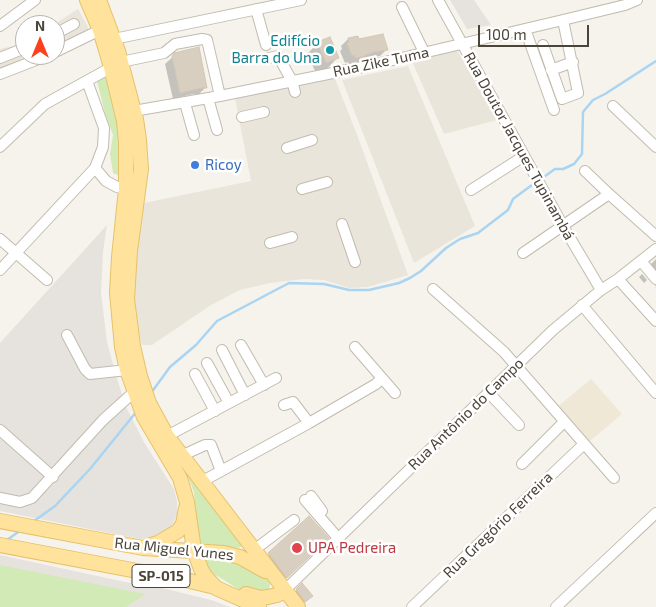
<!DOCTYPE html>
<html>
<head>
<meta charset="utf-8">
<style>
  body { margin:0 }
  #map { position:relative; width:656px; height:607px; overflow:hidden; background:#f6f3ec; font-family:"Exo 2",sans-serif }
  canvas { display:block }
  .north { position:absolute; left:15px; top:15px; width:50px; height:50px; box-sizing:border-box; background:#fff; border:1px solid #b7b4b0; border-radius:50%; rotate:0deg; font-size:14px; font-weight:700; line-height:20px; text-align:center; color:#4b4439 }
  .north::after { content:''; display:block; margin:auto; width:18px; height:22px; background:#fc3f1d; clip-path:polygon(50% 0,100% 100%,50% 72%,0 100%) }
  .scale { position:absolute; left:478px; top:25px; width:111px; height:22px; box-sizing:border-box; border:2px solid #4b4439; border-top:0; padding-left:6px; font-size:15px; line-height:18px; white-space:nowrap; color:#4b4439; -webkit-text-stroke:4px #fff; paint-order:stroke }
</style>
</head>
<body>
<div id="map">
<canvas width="656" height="607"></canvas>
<div class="north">N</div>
<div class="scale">100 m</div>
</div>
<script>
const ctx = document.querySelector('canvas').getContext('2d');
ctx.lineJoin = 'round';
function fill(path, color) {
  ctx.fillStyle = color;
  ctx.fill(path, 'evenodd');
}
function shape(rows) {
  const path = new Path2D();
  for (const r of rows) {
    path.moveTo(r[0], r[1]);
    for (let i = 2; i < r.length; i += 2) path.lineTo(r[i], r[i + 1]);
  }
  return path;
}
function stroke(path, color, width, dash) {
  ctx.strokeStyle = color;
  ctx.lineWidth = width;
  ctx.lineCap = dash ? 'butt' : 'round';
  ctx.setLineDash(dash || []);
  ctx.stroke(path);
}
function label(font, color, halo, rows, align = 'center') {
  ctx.font = font + ' "Exo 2",sans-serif';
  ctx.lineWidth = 5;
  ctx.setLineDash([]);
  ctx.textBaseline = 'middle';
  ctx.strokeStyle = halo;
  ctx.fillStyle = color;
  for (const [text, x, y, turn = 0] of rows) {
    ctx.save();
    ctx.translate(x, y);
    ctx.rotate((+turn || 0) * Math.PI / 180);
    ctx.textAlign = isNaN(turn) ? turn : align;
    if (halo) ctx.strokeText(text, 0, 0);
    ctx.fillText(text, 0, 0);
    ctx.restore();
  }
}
const residential = shape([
  [78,9,87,25,92,40,51,59,14,72,0,80,0,49,25,43,25,55,55,55,55,25,53,25],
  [457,50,497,120,444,134,411,59],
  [408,66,475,226,414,263,342,80],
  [334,76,359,140,408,275,368,287,349,288,324,280,303,279,270,283,240,290,211,305,152,345,142,345,133,305,139,204,251,181,235,98]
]);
const industrial = shape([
  [450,0,474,0,491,25,467,29],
  [107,225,103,252,101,293,107,342,117,379,127,409,145,444,174,489,177,501,177,515,172,525,165,532,145,540,0,511,0,343],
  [0,555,130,583,142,583,211,600,230,607,0,607]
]);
const education = shape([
  [591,379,622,414,585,445,555,409]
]);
const green = shape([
  [111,75,118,113,122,177,113,173,110,154,113,135,105,113,97,81],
  [187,469,242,543,241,547,237,548,199,543,194,493,191,484,185,470],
  [210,556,238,560,266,577,270,584,269,590,259,595,240,590,206,569,204,564,205,559],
  [0,565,145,594,126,607,0,607]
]);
const shadow = shape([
  [357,37,358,41,387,49,380,56,365,59,354,64,349,64,348,62,345,63,340,51,342,49,341,46,348,39],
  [318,43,337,58,327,69,316,73,307,54],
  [175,55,206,87,199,94,193,94,173,99,165,64],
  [656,259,656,289,655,282,645,270],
  [642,274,647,280,644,283,639,277],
  [309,517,327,538,279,584,262,561],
  [302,585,309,599,302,605,293,593]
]);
const stream = shape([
  [541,179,555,169,563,169,574,164,582,154,583,112,593,100,605,94,656,61],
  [151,393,170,367,196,345,217,321,289,283,324,284,349,290,369,290,399,283,410,278,421,271,446,248,460,239,478,233,508,210,513,199,536,182],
  [34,521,55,506,90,469,137,411],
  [7,540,21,530]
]);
const building = shape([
  [383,34,388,50,373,52,362,57,355,58,355,55,352,56,347,43,349,42,348,38,358,36,359,39,383,34],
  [330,37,339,58,326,63,317,42,330,37],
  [199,47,207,88,201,88,180,93,172,56,174,53,199,47],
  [309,516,329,538,287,578,268,553,309,516],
  [302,583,313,596,305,602,296,589,302,583]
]);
const minor = shape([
  [438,0,563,226,601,290],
  [402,7,424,52],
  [256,9,266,45],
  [0,26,35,0],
  [525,29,554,110],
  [55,34,74,24],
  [114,39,301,0],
  [543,45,562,99,578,93,563,20],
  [55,52,100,30],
  [0,58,25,48],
  [264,59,278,56,292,81,295,92],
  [551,70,573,62],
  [0,74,49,55],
  [208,98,217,130],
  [185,103,194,135],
  [613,106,656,147],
  [128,112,220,96,372,65,563,20,625,5,637,0],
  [242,117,264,112],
  [0,147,45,104,121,62,164,53,175,44,202,39,207,40,220,96],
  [287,148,312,140],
  [95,168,106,181,117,187,126,189],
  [585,171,609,194,656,236],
  [302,189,327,182],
  [471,190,524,156],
  [342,224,355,262],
  [0,239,47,280],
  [270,243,292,237],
  [523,253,609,194],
  [641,261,656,279],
  [0,270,95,168,103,147,104,128,87,81],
  [618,279,656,321],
  [433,289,504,352,614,478],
  [582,305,656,393],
  [67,335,85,369,90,374,127,370],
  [241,345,264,385],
  [355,347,395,393],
  [222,350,245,395],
  [207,363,229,403],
  [195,374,215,411],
  [489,393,519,425],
  [284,405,293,402,309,423],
  [0,430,53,477],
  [167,436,276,378],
  [181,456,205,445,211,445,221,471],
  [522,464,564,422],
  [201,482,309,423,376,384,382,378],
  [311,496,322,511],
  [0,498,20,502,32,498,103,420,134,392],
  [305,500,338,538],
  [254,550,294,520],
  [285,590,553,330,601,290,618,279,656,249],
  [412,607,584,444],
  [556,607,656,513]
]);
const major = shape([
  [87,0,100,30,111,67,124,121,126,142,126,189,119,257,117,293,122,347,127,370,144,417,180,478,187,502,194,550,201,569,205,576,216,588,259,607],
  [99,0,118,51,136,119,139,140,141,169,130,251,127,299,133,346,140,376,149,403,167,436,298,607],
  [0,521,143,548,224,553,240,557,265,571],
  [0,545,190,581,215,587],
  [148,546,158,543,178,531,183,524,186,508],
  [246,594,261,598,268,597,277,595,285,590]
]);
const markers = [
  [330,50,5,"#0f9aa8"],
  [195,165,5,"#3f7fe0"],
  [297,548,6,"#e0444e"]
];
const shields = [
  [161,576,58]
];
const shieldNames = [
  ["SP-015",161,576]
];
const cultureNames = [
  ["Edifício",320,41],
  ["Barra do Una",320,58]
];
const streetNames = [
  ["Rua Zike Tuma",381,62,-12],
  ["Rua Doutor Jacques Tupinambá",519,146,61],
  ["Rua Antônio do Campo",466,414,-44],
  ["Rua Gregório Ferreira",498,525,-44],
  ["Rua Miguel Yunes",174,549,6]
];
const shopNames = [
  ["Ricoy",205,165]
];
const healthNames = [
  ["UPA Pedreira",308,548]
];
fill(residential, '#eae5da');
fill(industrial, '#e6e2dd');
fill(education, '#efe8d6');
fill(green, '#d2eab5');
fill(shadow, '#0003');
stroke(stream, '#a9d4f2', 2.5);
fill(building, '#d8cfc1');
stroke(building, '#d3c7b4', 1);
stroke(minor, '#c2bbae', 12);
stroke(major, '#e6c16a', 16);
stroke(minor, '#fff', 10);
stroke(major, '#ffe39c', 14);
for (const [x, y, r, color] of markers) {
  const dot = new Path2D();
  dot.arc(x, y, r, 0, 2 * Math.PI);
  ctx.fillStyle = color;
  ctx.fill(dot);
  stroke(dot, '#fff', 2);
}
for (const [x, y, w] of shields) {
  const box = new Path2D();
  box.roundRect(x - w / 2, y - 11.5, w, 23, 4);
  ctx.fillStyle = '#fff';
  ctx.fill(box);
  stroke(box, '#4b4439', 1);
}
label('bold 14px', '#4b4439', null, shieldNames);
label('15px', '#0d838f', '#fff', cultureNames, 'right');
label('15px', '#4b4439', '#fff', streetNames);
label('15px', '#366cbe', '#fff', shopNames, 'left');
label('15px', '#be3a42', '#fff', healthNames, 'left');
</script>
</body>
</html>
